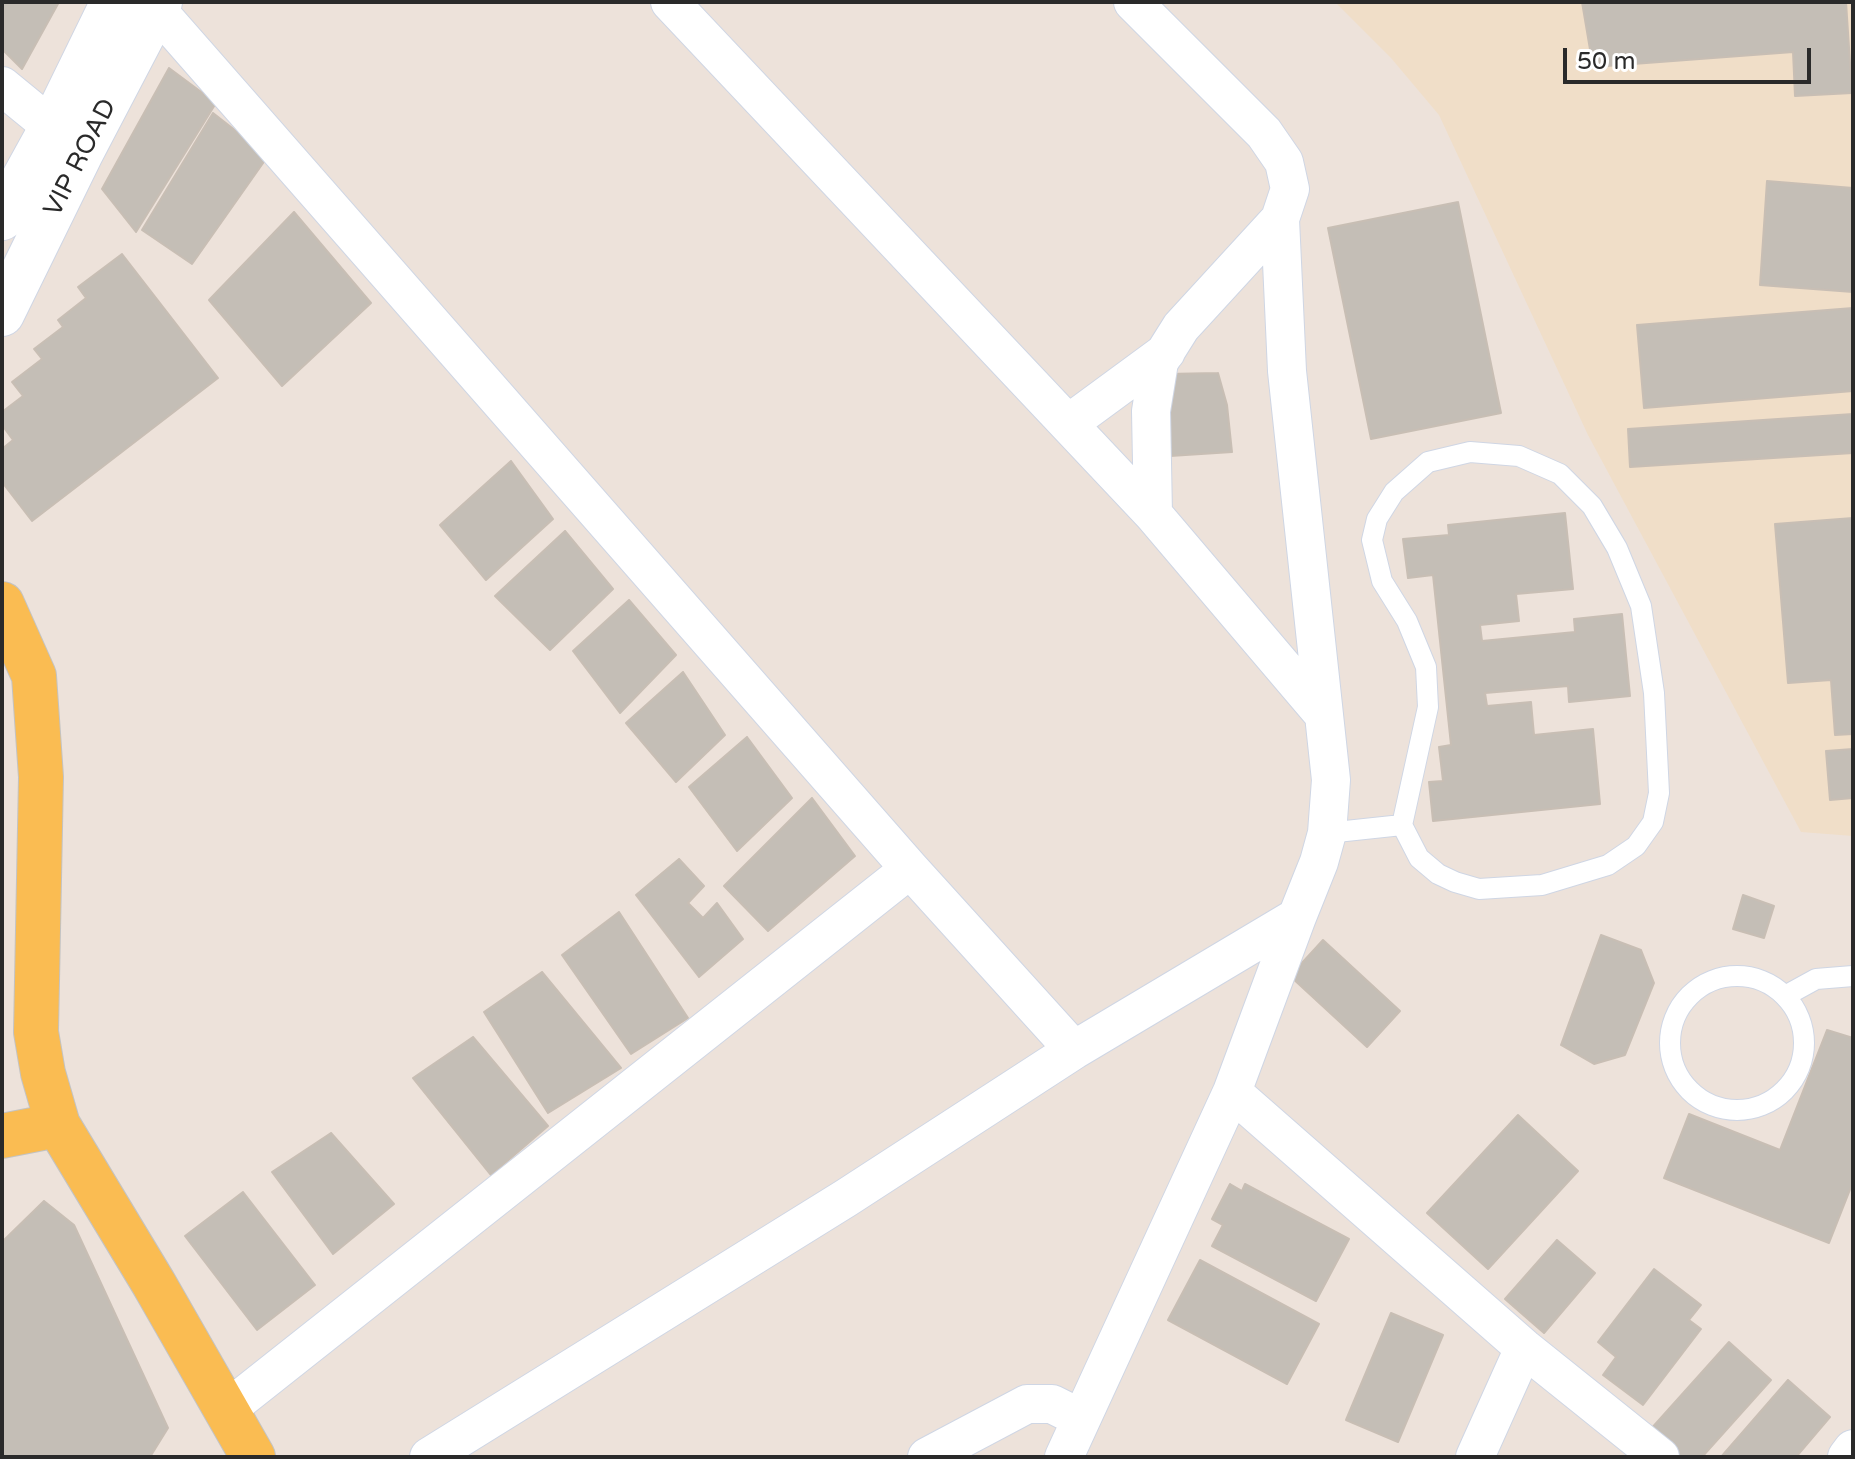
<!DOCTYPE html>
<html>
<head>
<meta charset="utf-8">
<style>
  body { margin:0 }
  #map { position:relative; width:1855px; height:1459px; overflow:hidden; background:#ede2da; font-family:"Varela Round",sans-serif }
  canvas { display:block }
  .frame { position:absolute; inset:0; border:4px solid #2a2a2a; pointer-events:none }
  .scale { position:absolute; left:1563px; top:48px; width:248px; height:36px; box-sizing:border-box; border:4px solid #2a2a2a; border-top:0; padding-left:10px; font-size:24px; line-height:28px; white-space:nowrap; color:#2a2a2a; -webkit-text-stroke:6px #fff; paint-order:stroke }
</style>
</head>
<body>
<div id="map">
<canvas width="1855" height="1459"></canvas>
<div class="frame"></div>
<div class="scale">50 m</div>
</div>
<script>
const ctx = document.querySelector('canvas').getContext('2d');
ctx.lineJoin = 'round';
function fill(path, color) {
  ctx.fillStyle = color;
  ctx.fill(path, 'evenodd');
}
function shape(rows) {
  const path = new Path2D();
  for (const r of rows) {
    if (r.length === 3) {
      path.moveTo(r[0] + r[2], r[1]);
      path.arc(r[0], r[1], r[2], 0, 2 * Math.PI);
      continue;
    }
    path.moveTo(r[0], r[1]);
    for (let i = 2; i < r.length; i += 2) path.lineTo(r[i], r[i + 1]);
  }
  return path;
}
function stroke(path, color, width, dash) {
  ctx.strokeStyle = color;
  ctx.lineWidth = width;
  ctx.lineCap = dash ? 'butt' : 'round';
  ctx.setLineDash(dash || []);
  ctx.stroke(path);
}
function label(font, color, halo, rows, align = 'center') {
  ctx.font = font + ' "Varela Round",sans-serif';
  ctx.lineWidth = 6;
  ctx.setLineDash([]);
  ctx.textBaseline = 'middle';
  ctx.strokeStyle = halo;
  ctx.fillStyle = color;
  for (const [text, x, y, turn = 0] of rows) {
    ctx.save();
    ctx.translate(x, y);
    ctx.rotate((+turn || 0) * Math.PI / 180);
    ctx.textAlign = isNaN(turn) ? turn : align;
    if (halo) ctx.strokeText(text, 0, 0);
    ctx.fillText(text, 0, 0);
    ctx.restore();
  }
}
const education = shape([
  [1335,2,1853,2,1853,836,1801,832,1588,435,1439,115,1391,58]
]);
const building = shape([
  [2,2,59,2,22,69,2,49,2,2],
  [1582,2,1846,2,1852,93,1795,96,1793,52,1593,67,1582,2],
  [169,68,216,103,136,232,102,189,169,68],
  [213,113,268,156,192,264,142,230,213,113],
  [1767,181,1853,188,1853,292,1760,285,1767,181],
  [1458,202,1501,413,1371,439,1328,228,1458,202],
  [294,212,371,303,282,386,209,300,294,212],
  [122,254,218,378,32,521,2,482,2,449,13,440,2,425,2,412,23,396,12,382,42,359,34,349,63,327,58,320,86,298,78,287,122,254],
  [1853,308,1853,391,1644,408,1637,325,1853,308],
  [1218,373,1227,405,1232,452,1170,456,1166,374,1218,373],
  [1853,414,1853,453,1630,467,1628,429,1853,414],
  [511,461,553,519,486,580,440,525,511,461],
  [1565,513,1573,589,1516,594,1519,621,1480,625,1482,641,1575,632,1574,619,1622,614,1630,696,1569,702,1568,686,1485,693,1487,706,1531,702,1534,735,1593,729,1600,804,1433,821,1429,782,1443,781,1439,747,1451,745,1433,575,1408,578,1403,539,1449,535,1448,525,1565,513],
  [1853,518,1853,734,1835,735,1831,680,1788,683,1775,524,1853,518],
  [565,531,613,589,550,650,495,596,565,531],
  [629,600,676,655,620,713,573,651,629,600],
  [683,672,725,735,676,782,626,723,683,672],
  [747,737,792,798,737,851,689,787,747,737],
  [1853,749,1853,798,1830,800,1826,751,1853,749],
  [812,798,855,856,768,931,724,886,812,798],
  [679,859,704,886,688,903,703,918,717,903,743,939,699,977,636,895,679,859],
  [1743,895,1774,906,1764,938,1733,929,1743,895],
  [619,912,688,1018,631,1054,562,955,619,912],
  [1601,935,1641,950,1654,983,1625,1055,1594,1064,1561,1045,1601,935],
  [1323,940,1400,1011,1367,1047,1290,976,1323,940],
  [542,972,621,1068,548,1113,484,1012,542,972],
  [1827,1030,1853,1038,1853,1182,1829,1243,1664,1178,1689,1114,1780,1150,1827,1030],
  [473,1037,548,1126,491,1175,413,1078,473,1037],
  [1518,1115,1578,1171,1488,1269,1427,1213,1518,1115],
  [331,1133,394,1204,333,1254,272,1172,331,1133],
  [1230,1184,1242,1191,1245,1184,1349,1239,1316,1301,1212,1246,1223,1225,1212,1219,1230,1184],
  [243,1192,315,1285,257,1330,185,1236,243,1192],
  [44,1201,74,1225,168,1428,150,1457,2,1457,2,1242,44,1201],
  [1557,1240,1595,1273,1544,1333,1505,1299,1557,1240],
  [1200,1260,1319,1324,1287,1384,1168,1320,1200,1260],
  [1654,1269,1701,1305,1689,1320,1701,1329,1643,1405,1603,1375,1616,1357,1598,1342,1654,1269],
  [1391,1313,1443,1335,1398,1442,1346,1420,1391,1313],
  [1729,1342,1771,1380,1702,1457,1680,1457,1650,1430,1729,1342],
  [1788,1380,1830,1417,1796,1457,1721,1457,1788,1380]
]);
const service = shape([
  [1327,833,1402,825,1428,707,1426,667,1407,621,1382,581,1372,540,1377,519,1394,492,1428,462,1470,452,1519,456,1560,474,1592,506,1617,548,1641,606,1654,693,1659,793,1653,822,1636,846,1608,865,1542,885,1479,889,1455,882,1438,874,1419,858,1402,825],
  [1737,1043,67],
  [1785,996,1816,979,1853,976]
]);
const minor = shape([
  [670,2,1153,514],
  [1133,2,1264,133,1284,162,1290,189,1280,219,1287,371,1331,780,1327,833,1319,862,1297,917],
  [157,10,910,869,1074,1050,1297,917,1232,1092],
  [2,86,52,127],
  [1280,219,1181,327,1159,362,1151,411,1153,514,1323,714],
  [1068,424,1166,352],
  [225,1411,910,869],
  [429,1457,846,1198,1074,1050],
  [927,1457,1027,1404,1052,1404,1080,1418],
  [1064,1457,1232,1092,1524,1348,1660,1457],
  [1475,1457,1524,1348],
  [1847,1457,1853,1449]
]);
const secondary = shape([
  [2,218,52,127,113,2],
  [2,314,81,153,160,2]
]);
const primary = shape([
  [2,604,34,676,41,777,36,1032,43,1073,58,1125,154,1284,253,1457],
  [2,1136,58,1125]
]);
const streetNames = [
  ["VIP ROAD",81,158,-63]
];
fill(education, '#f0dec8');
fill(building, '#c4beb6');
stroke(building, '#c8beb4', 2);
stroke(service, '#cfd6e4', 22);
stroke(minor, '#cfd6e4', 40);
stroke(secondary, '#cfd6e4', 46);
stroke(primary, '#c3c3c3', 46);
stroke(service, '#fff', 20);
stroke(minor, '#fff', 38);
stroke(secondary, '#fff', 44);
stroke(primary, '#fabc52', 44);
label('26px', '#2a2a2a', '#fff', streetNames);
</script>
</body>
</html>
